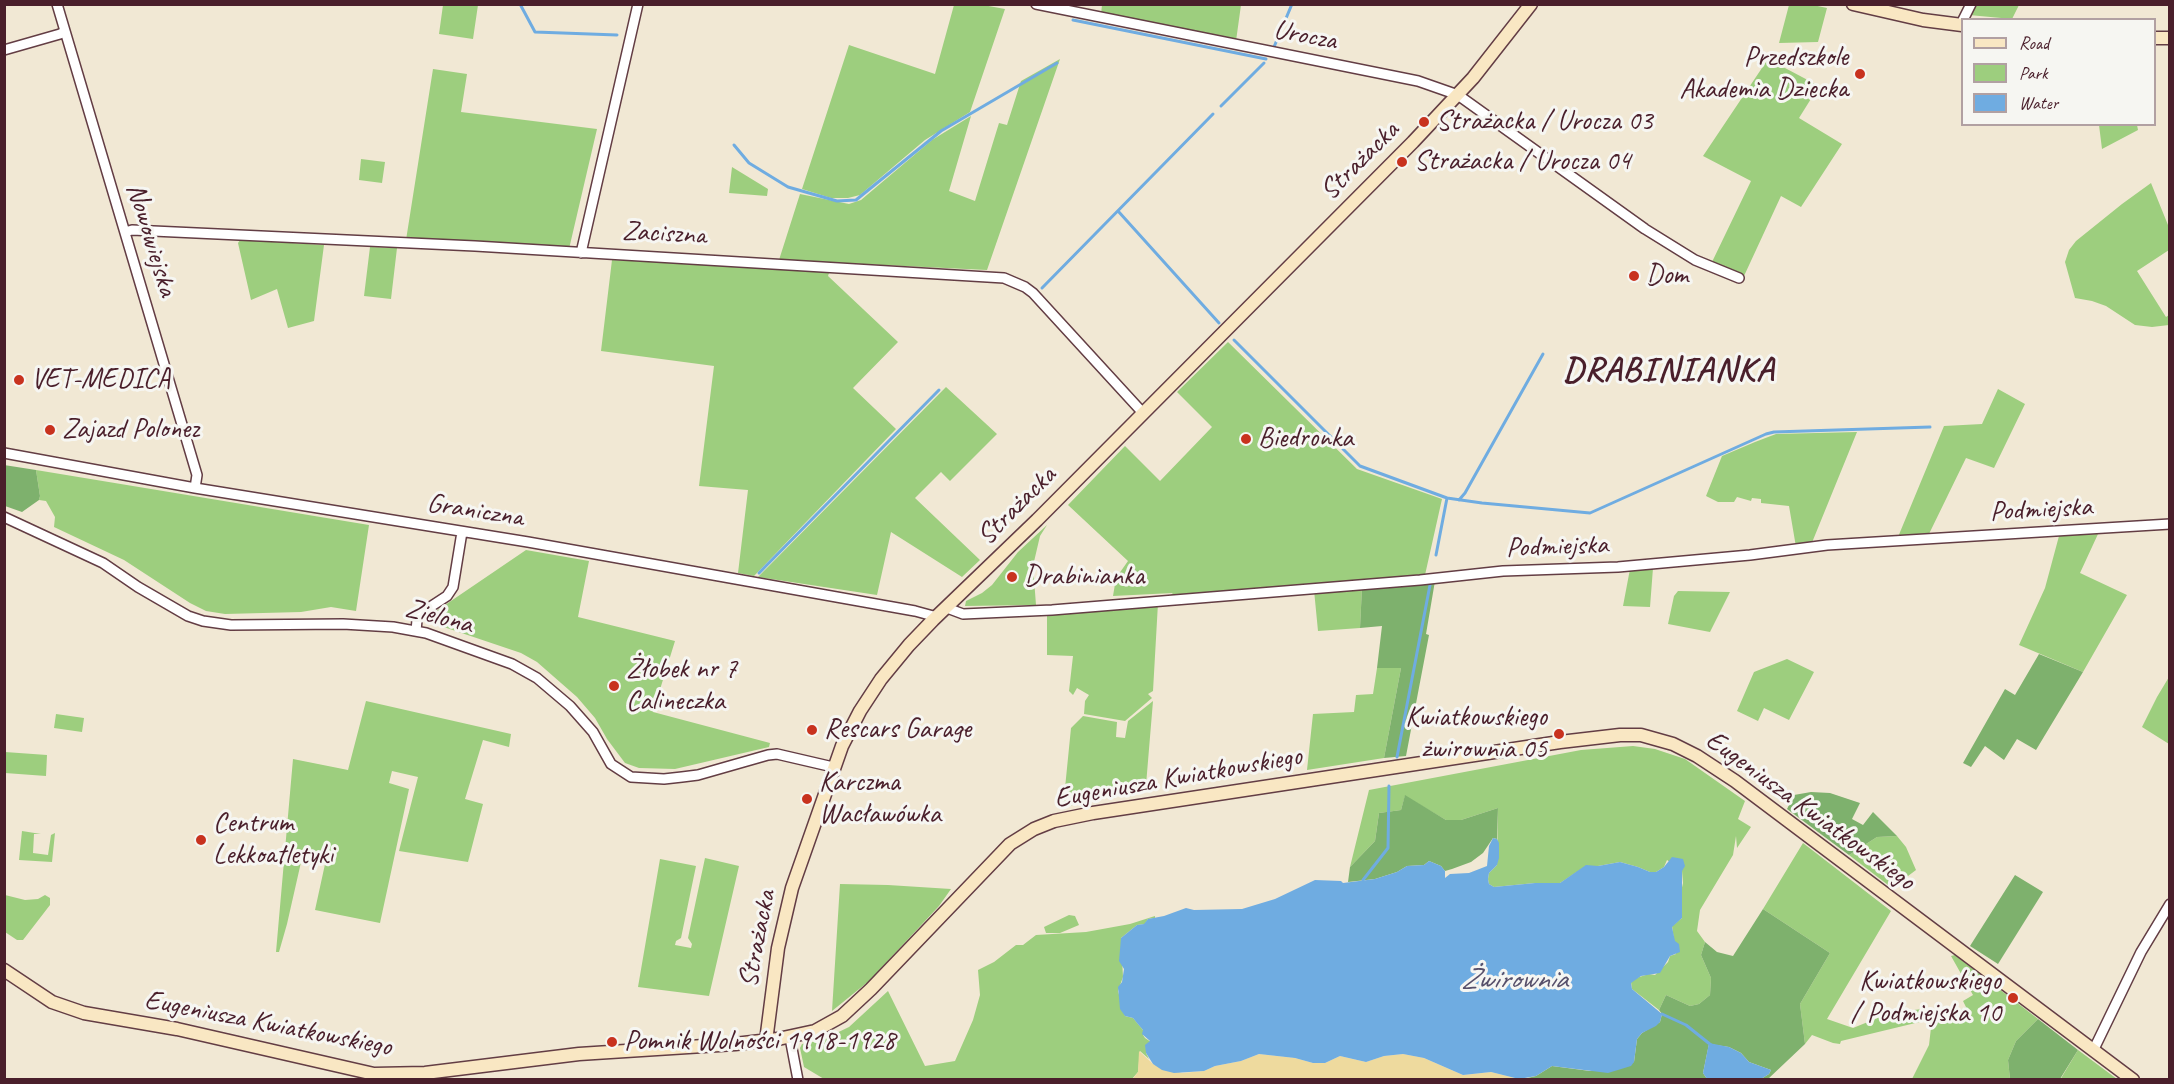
<!DOCTYPE html>
<html>
<head>
<meta charset="utf-8">
<style>
  body { margin:0 }
  #map { position:relative; width:2174px; height:1084px; overflow:hidden; background:#f1e8d4; font-family:Caveat,sans-serif }
  canvas { display:block }
  .frame { position:absolute; inset:0; border:6px solid #4a1f2b; pointer-events:none }
  .legend { position:absolute; left:1961px; top:18px; width:195px; height:108px; box-sizing:border-box; background:#f6f6f2; border:2px solid #b1a0a2; margin:0; padding:8px 10px; list-style:none; font-size:18px; color:#4a1f2b }
  .legend li { display:flex; align-items:center; gap:12px; height:30px }
  .legend b { width:30px; border:2px solid #b1a0a2 }
</style>
</head>
<body>
<div id="map">
<canvas width="2174" height="1084"></canvas>
<div class="frame"></div>
<ul class="legend">
<li><b style="height:8px;background:#f9e7c3"></b>Road</li>
<li><b style="height:16px;background:#9dce7e"></b>Park</li>
<li><b style="height:16px;background:#6face1"></b>Water</li>
</ul>
</div>
<script>
const ctx = document.querySelector('canvas').getContext('2d');
ctx.lineJoin = 'round';
function fill(path, color) {
  ctx.fillStyle = color;
  ctx.fill(path, 'evenodd');
}
function shape(rows) {
  const path = new Path2D();
  for (const r of rows) {
    path.moveTo(r[0], r[1]);
    for (let i = 2; i < r.length; i += 2) path.lineTo(r[i], r[i + 1]);
  }
  return path;
}
function stroke(path, color, width, dash) {
  ctx.strokeStyle = color;
  ctx.lineWidth = width;
  ctx.lineCap = dash ? 'butt' : 'round';
  ctx.setLineDash(dash || []);
  ctx.stroke(path);
}
function label(font, color, halo, rows, align = 'center') {
  ctx.font = font + ' Caveat,sans-serif';
  ctx.lineWidth = 6;
  ctx.setLineDash([]);
  ctx.textBaseline = 'middle';
  ctx.strokeStyle = halo;
  ctx.fillStyle = color;
  for (const [text, x, y, turn = 0] of rows) {
    ctx.save();
    ctx.translate(x, y);
    ctx.rotate((+turn || 0) * Math.PI / 180);
    ctx.textAlign = isNaN(turn) ? turn : align;
    if (halo) ctx.strokeText(text, 0, 0);
    ctx.fillText(text, 0, 0);
    ctx.restore();
  }
}
const green = shape([
  [443,5,478,5,473,39,439,34],
  [954,5,983,5,1005,9,970,112,925,140,860,195,848,198,831,198,802,189,849,45,935,74],
  [1102,5,1241,5,1236,41,1101,14],
  [1789,5,1813,5,1827,8,1818,42,1779,43],
  [1975,5,2019,5,2012,19,1969,15],
  [1060,59,987,270,779,260,800,194,849,204,861,200,932,140,971,116,949,191,975,201,999,123,1007,125,1021,81],
  [1768,59,1819,86,1799,118,1842,144,1801,207,1781,196,1744,276,1712,262,1751,181,1703,156],
  [433,69,467,74,461,112,597,129,569,249,406,240],
  [2099,125,2137,125,2138,130,2102,149],
  [361,159,385,162,382,183,359,180],
  [732,167,768,189,767,196,729,193],
  [2151,183,2170,230,2169,250,2137,271,2166,317,2169,315,2169,325,2152,327,2135,325,2106,306,2092,301,2075,298,2065,262,2069,250,2076,241,2122,204],
  [240,240,324,245,314,321,288,328,277,289,251,300,238,243],
  [370,247,397,248,391,299,364,296],
  [612,260,830,270,828,276,898,342,853,388,896,429,754,576,738,573,748,490,699,486,714,366,601,351],
  [1228,342,1357,469,1442,499,1425,575,1168,597,1173,593,1113,596,1116,578,1128,561,1068,505,1125,446,1160,481,1212,427,1177,392],
  [946,387,997,434,950,481,941,472,915,498,980,560,962,577,891,532,877,595,758,577],
  [1998,389,2025,404,1994,468,1966,458,1928,536,1898,537,1944,426,1982,424],
  [1857,432,1811,545,1796,547,1789,506,1761,503,1761,499,1752,498,1751,501,1737,497,1734,502,1718,502,1706,496,1722,456,1755,442,1776,434],
  [36,470,369,525,356,611,331,607,301,612,225,614,206,611,190,603,124,560,54,527,55,517,46,501,39,500,40,496],
  [1047,525,1040,536,1033,566,1036,605,965,606,966,601,982,593,992,585,1018,552],
  [2098,534,2080,573,2127,595,2083,672,2019,645,2045,588,2059,536],
  [526,550,589,561,578,617,675,641,653,712,770,743,769,747,675,769,639,768,625,763,607,739,595,718,577,697,537,662,521,653,423,620],
  [1653,568,1650,607,1623,606,1630,569],
  [1362,587,1360,628,1318,631,1314,590],
  [1678,591,1730,592,1710,632,1668,624,1674,596],
  [1158,603,1153,691,1148,694,1152,698,1125,721,1084,714,1085,701,1089,695,1077,688,1073,695,1069,691,1073,656,1047,655,1047,613],
  [1787,659,1814,672,1789,720,1764,708,1758,721,1737,711,1754,672],
  [1377,668,1401,668,1384,758,1307,770,1313,714,1354,712,1356,695,1373,694],
  [2169,677,2169,744,2142,727,2157,697],
  [366,701,511,734,509,747,483,740,465,799,483,804,468,862,399,851,418,777,392,771,389,783,409,789,380,923,315,910,327,855,304,849,287,924,279,952,276,952,293,759,348,770],
  [1153,701,1146,785,1144,792,1092,799,1063,808,1071,728,1083,716,1117,722,1116,737,1125,738,1128,721],
  [56,714,84,718,82,732,54,728],
  [1633,746,1655,749,1685,759,1745,801,1738,819,1751,827,1737,848,1736,836,1733,855,1700,910,1697,931,1705,942,1701,955,1711,978,1710,995,1699,1004,1690,1006,1666,995,1659,1010,1632,989,1631,982,1636,978,1649,974,1655,975,1668,962,1670,956,1676,954,1672,926,1682,918,1681,892,1683,883,1682,871,1667,860,1664,867,1656,872,1650,872,1638,867,1620,862,1598,866,1586,866,1560,883,1535,883,1494,887,1489,884,1488,879,1489,873,1497,865,1498,808,1461,820,1446,820,1405,796,1401,810,1379,813,1375,841,1350,867,1369,790,1581,750],
  [5,752,47,755,46,776,5,773],
  [22,831,41,834,34,834,33,853,48,855,51,835,55,833,52,862,19,860],
  [1897,836,1906,847,1916,870,1892,888,1849,855,1877,837],
  [1803,843,1891,911,1827,1019,1853,1028,1890,1013,1922,1009,1954,1013,1966,1007,1963,1001,1973,995,1951,956,1955,955,2038,1019,2016,1041,2008,1060,2010,1079,1912,1079,1929,1045,1932,1019,1841,1041,1840,1044,1833,1043,1812,1035,1805,1044,1800,1004,1830,953,1763,909],
  [705,858,739,866,709,996,638,987,660,859,696,866,681,938,676,941,675,945,691,948,692,944,688,938],
  [840,884,888,885,951,889,939,906,869,981,832,1011],
  [5,895,25,900,38,899,45,895,50,898,50,905,23,940,17,940,5,932],
  [1069,915,1075,916,1079,925,1060,933,1046,933,1044,927],
  [1155,916,1155,918,1148,919,1145,924,1137,925,1121,938,1123,977,1118,991,1125,1016,1133,1018,1143,1030,1143,1035,1145,1038,1151,1042,1146,1053,1149,1059,1140,1051,1138,1072,1132,1079,824,1079,804,1067,800,1048,802,1044,822,1040,849,1027,888,991,925,1066,955,1061,973,1020,980,995,978,970,994,962,1016,945,1023,945,1036,935,1086,932,1130,924],
  [2078,1050,2117,1079,2060,1080]
]);
const forest = shape([
  [4,465,36,470,40,496,39,500,22,512,5,506],
  [1435,581,1426,634,1429,635,1406,756,1384,758,1401,668,1377,668,1382,626,1360,628,1362,587],
  [2039,654,2083,672,2036,750,2017,739,2004,760,1985,746,1971,767,1963,763,2005,689,2015,695],
  [1811,792,1830,793,1860,803,1852,819,1863,825,1873,812,1897,836,1877,837,1849,855,1787,809,1794,795],
  [1405,795,1446,820,1461,820,1498,808,1497,839,1493,838,1483,853,1471,862,1452,869,1445,871,1441,866,1429,861,1424,865,1407,866,1397,872,1375,879,1348,882,1350,867,1375,841,1379,813,1401,810],
  [2015,875,2043,892,1998,964,1970,946],
  [1763,909,1830,953,1800,1004,1805,1044,1768,1079,1761,1079,1769,1074,1771,1070,1749,1062,1741,1053,1729,1047,1709,1044,1703,1073,1707,1079,1519,1080,1536,1076,1552,1066,1590,1071,1634,1062,1637,1039,1642,1033,1660,1022,1662,1014,1659,1010,1666,995,1690,1006,1699,1004,1710,995,1711,978,1701,955,1705,942,1717,952,1733,956],
  [2038,1019,2078,1050,2060,1079,2010,1079,2008,1060,2016,1041]
]);
const sand = shape([
  [1139,1051,1153,1064,1182,1073,1204,1071,1215,1066,1241,1061,1259,1054,1295,1058,1313,1063,1325,1063,1340,1056,1366,1062,1384,1056,1403,1054,1424,1058,1463,1075,1491,1072,1519,1079,1132,1080,1138,1072]
]);
const water = shape([
  [1493,838,1497,839,1499,843,1499,858,1497,865,1489,873,1488,879,1489,884,1494,887,1535,883,1560,883,1586,865,1598,866,1620,862,1638,867,1650,872,1656,872,1664,867,1672,857,1683,859,1685,866,1682,871,1682,918,1672,927,1675,941,1679,944,1680,952,1670,956,1660,973,1641,976,1631,983,1632,989,1662,1014,1660,1022,1656,1026,1642,1033,1637,1039,1634,1062,1631,1066,1608,1073,1552,1066,1536,1076,1519,1079,1491,1072,1463,1075,1424,1058,1403,1054,1384,1056,1366,1062,1340,1056,1325,1063,1313,1063,1295,1058,1259,1054,1241,1061,1215,1066,1204,1071,1174,1073,1162,1070,1153,1064,1146,1053,1145,1045,1150,1041,1142,1034,1143,1030,1137,1023,1133,1018,1125,1016,1120,1009,1118,987,1122,982,1124,969,1119,961,1121,938,1137,925,1144,924,1148,919,1164,916,1186,908,1194,910,1242,909,1275,899,1315,880,1341,881,1343,883,1375,879,1397,872,1407,866,1424,865,1429,861,1441,866,1445,871,1445,878,1450,874,1469,873,1487,866,1489,846],
  [1709,1043,1729,1047,1741,1053,1749,1062,1771,1070,1769,1074,1761,1079,1707,1079,1703,1073]
]);
const stream = shape([
  [520,4,535,32,617,35],
  [1073,20,1266,59],
  [1274,47,1292,4],
  [1221,106,1264,63],
  [734,145,749,163,788,187,837,201,856,200,941,131,1057,63],
  [1118,211,1219,323],
  [1042,288,1213,114],
  [1234,340,1360,466,1447,498],
  [1459,500,1465,493,1543,354],
  [1436,555,1447,498,1482,503,1590,513,1766,434,1774,432,1930,427],
  [759,573,939,390],
  [1397,757,1430,585],
  [1363,880,1388,848,1389,786],
  [1662,1014,1686,1025,1711,1045]
]);
const street = shape([
  [57,4,197,475,195,488],
  [1036,4,1418,81,1458,95,1645,229,1695,260,1739,278],
  [1963,20,1971,4],
  [4,50,60,34,65,31],
  [125,232,132,230,475,246,1004,278,1025,287,1033,293,1143,413],
  [581,253,638,4],
  [4,453,195,488,528,542,719,576,915,611,937,617],
  [4,517,103,563,138,587,188,616,203,621,231,625,343,624,393,627,426,633,512,664,537,678,570,706,593,732,611,764,631,777,664,779,682,777,698,775,768,755,777,754,833,767],
  [947,608,963,614,1052,610,1420,580,1503,571,1618,567,1750,555,1827,545,2170,524],
  [416,631,417,620,421,613,447,596,453,587,462,532],
  [790,1038,798,1080],
  [2094,1049,2141,952,2170,904]
]);
const secondary = shape([
  [1853,4,1923,20,1962,25],
  [2154,38,2170,38],
  [4,970,52,1002,84,1013,177,1029,374,1074,425,1073,579,1054,735,1044,778,1039,815,1031,842,1016,871,989,1010,844,1034,829,1054,821,1093,813,1560,742,1620,735,1641,735,1673,744,1697,756,1735,781,2133,1080],
  [766,1041,778,948,792,888,842,746,860,711,881,679,909,645,933,620,1037,520,1413,142,1473,78,1531,4]
]);
const markers = [
  [1860,74,6,"#c8321e"],
  [1424,122,6,"#c8321e"],
  [1402,162,6,"#c8321e"],
  [1634,276,6,"#c8321e"],
  [19,380,6,"#c8321e"],
  [50,430,6,"#c8321e"],
  [1246,439,6,"#c8321e"],
  [1012,577,6,"#c8321e"],
  [614,686,6,"#c8321e"],
  [812,730,6,"#c8321e"],
  [1559,734,6,"#c8321e"],
  [807,799,6,"#c8321e"],
  [201,840,6,"#c8321e"],
  [2013,998,6,"#c8321e"],
  [612,1042,6,"#c8321e"]
];
const streetNames = [
  ["Urocza",1305,36,11],
  ["Strażacka",1360,161,-45],
  ["Zaciszna",664,234,3],
  ["Nowowiejska",151,240,73],
  ["Strażacka",1017,506,-45],
  ["Podmiejska",2041,510,-3],
  ["Graniczna",475,511,9],
  ["Podmiejska",1557,547,-2],
  ["Zielona",439,617,15],
  ["Eugeniusza Kwiatkowskiego",1178,778,-10],
  ["Eugeniusza Kwiatkowskiego",1810,811,36],
  ["Strażacka",758,939,-79],
  ["Eugeniusza Kwiatkowskiego",268,1024,11]
];
const poiNames = [
  ["Przedszkole",1848,58,"right"],
  ["Akademia Dziecka",1848,90,"right"],
  ["Strażacka / Urocza 03",1436,122],
  ["Strażacka / Urocza 04",1414,162],
  ["Dom",1646,276],
  ["VET-MEDICA",31,380],
  ["Zajazd Polonez",62,430],
  ["Biedronka",1258,439],
  ["Drabinianka",1024,577],
  ["Żłobek nr 7",626,670],
  ["Calineczka",626,702],
  ["Kwiatkowskiego",1547,718,"right"],
  ["żwirownia 05",1547,750,"right"],
  ["Rescars Garage",824,730],
  ["Karczma",819,783],
  ["Wacławówka",819,815],
  ["Centrum",213,824],
  ["Lekkoatletyki",213,856],
  ["Kwiatkowskiego",2001,982,"right"],
  ["/ Podmiejska 10",2001,1014,"right"],
  ["Pomnik Wolności 1918-1928",624,1042]
];
const waterNames = [
  ["Żwirownia",1514,980]
];
const districtNames = [
  ["DRABINIANKA",1669,371]
];
fill(green, '#9dce7e');
fill(forest, '#7eb16d');
fill(sand, '#eeda9e');
fill(water, '#6face1');
stroke(stream, '#6face1', 3);
stroke(street, '#633d44', 12);
stroke(secondary, '#633d44', 15);
stroke(street, '#fff', 9);
stroke(secondary, '#f9e7c3', 12);
for (const [x, y, r, color] of markers) {
  const dot = new Path2D();
  dot.arc(x, y, r, 0, 2 * Math.PI);
  ctx.fillStyle = color;
  ctx.fill(dot);
  stroke(dot, '#f6f6f2', 2);
}
label('28px', '#4a1f2b', '#f6f6f2', streetNames);
label('28px', '#4a1f2b', '#f6f6f2', poiNames, 'left');
label('italic 30px', '#57506b', '#f6f6f2', waterNames);
ctx.letterSpacing = '1.5px';
label('bold 34px', '#4a1f2b', '#f6f6f2', districtNames);
ctx.letterSpacing = '0px';
</script>
</body>
</html>
